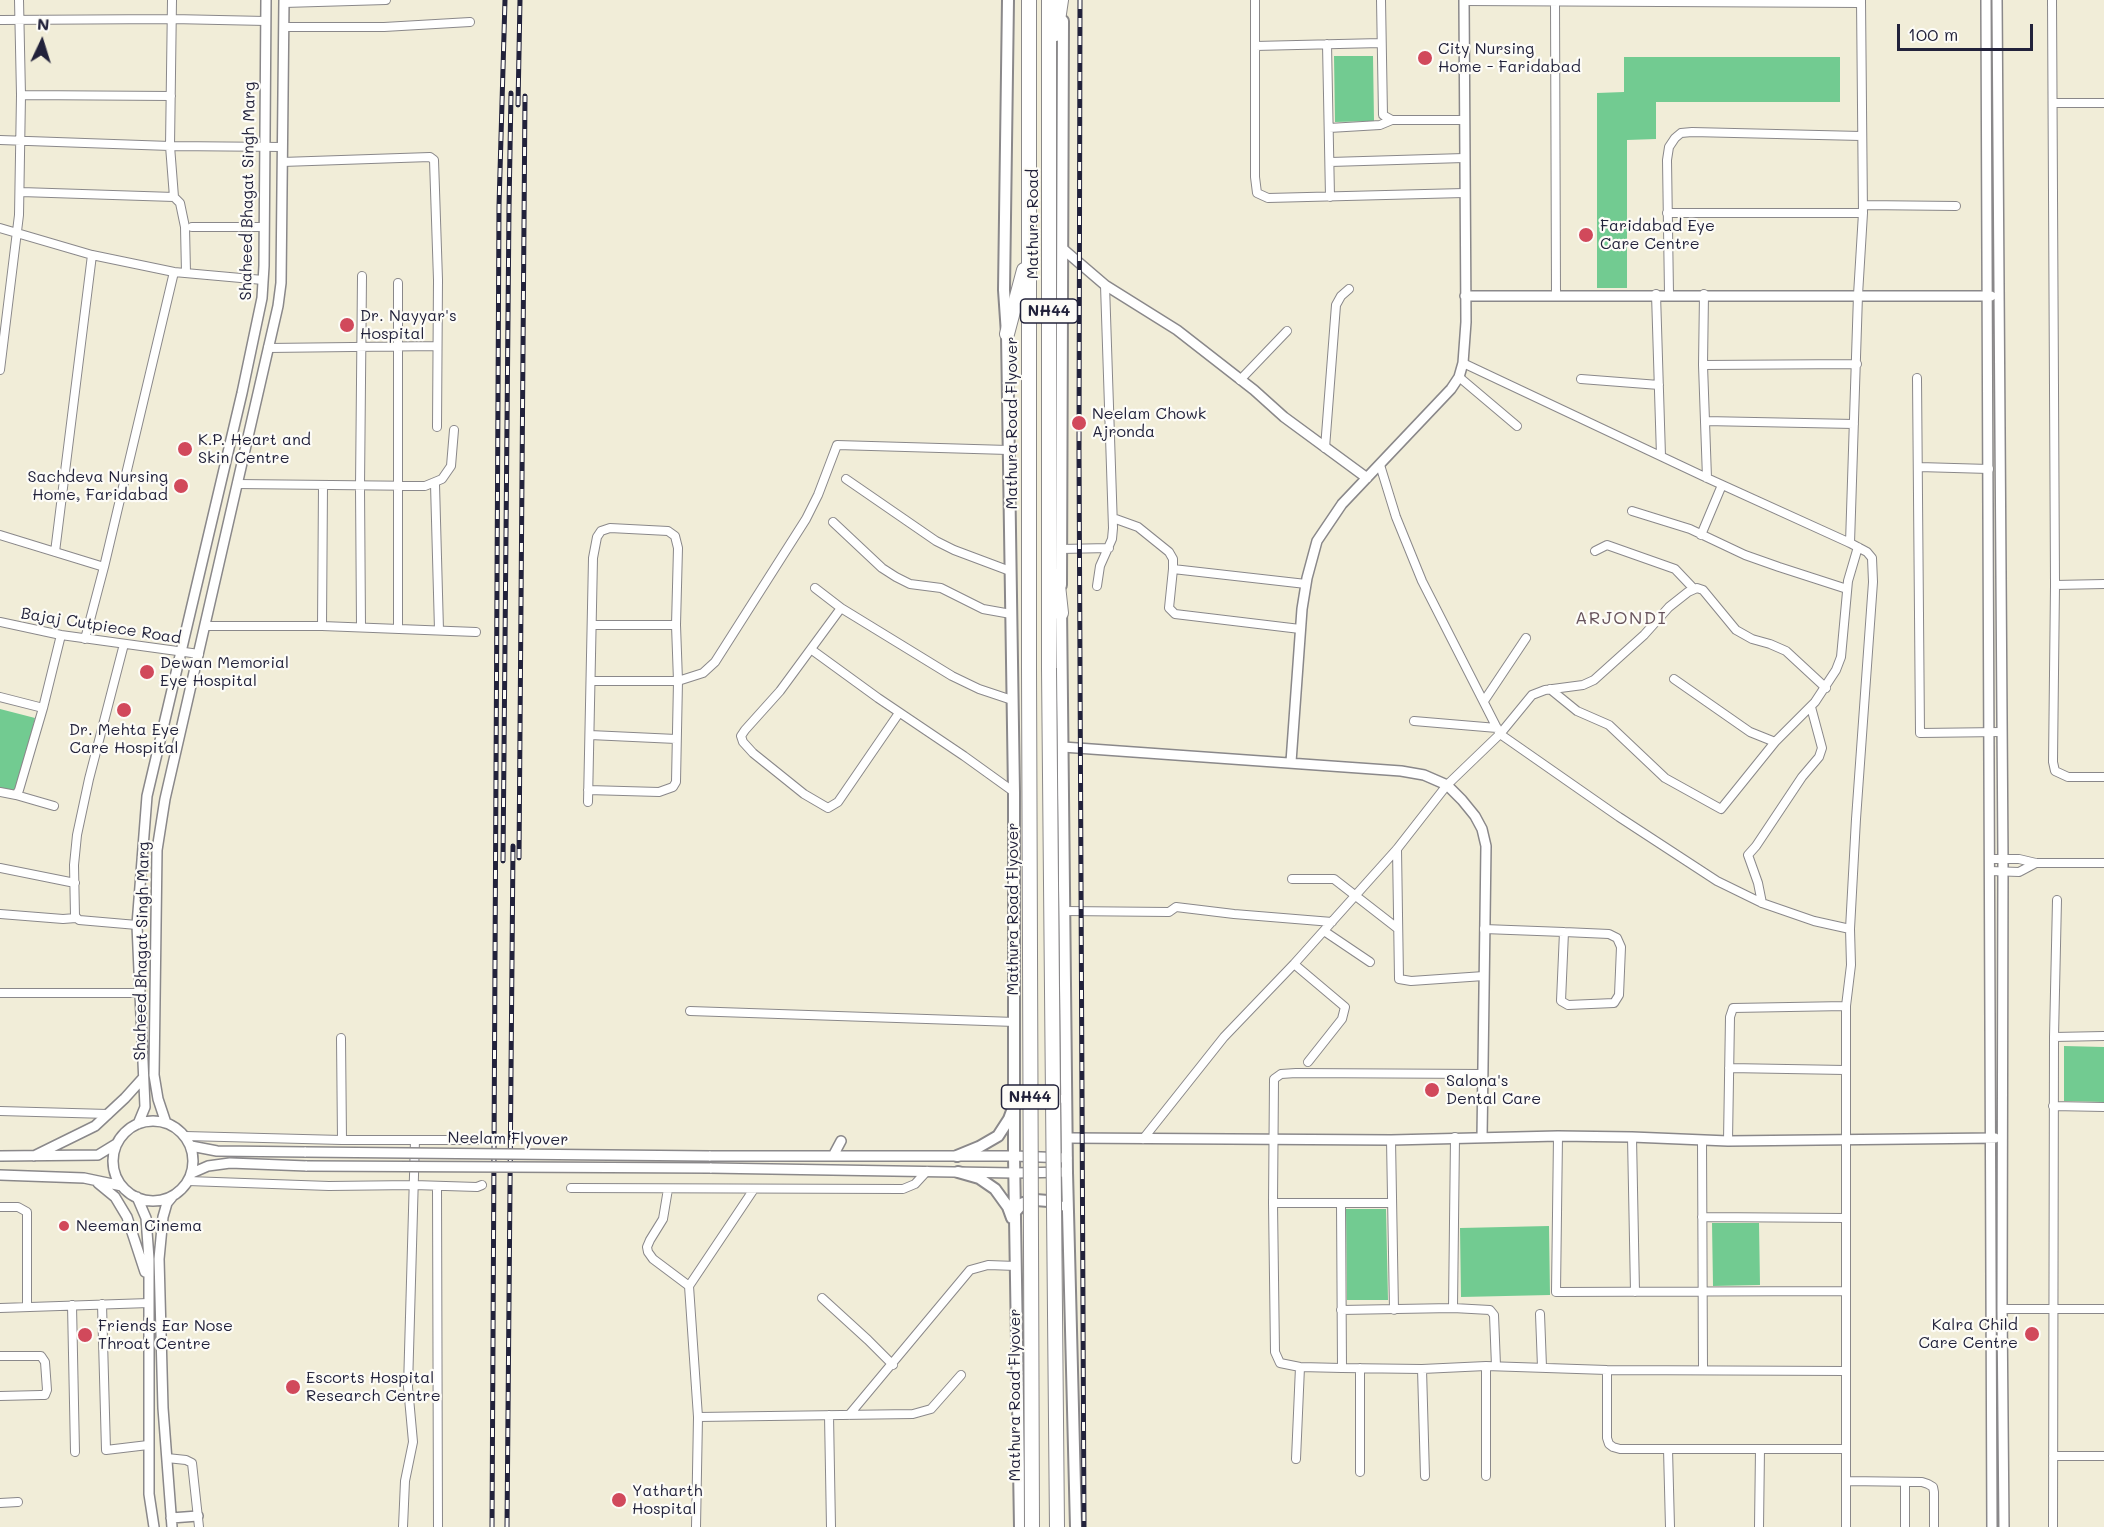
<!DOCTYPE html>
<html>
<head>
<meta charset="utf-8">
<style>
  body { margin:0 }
  #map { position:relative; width:2104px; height:1527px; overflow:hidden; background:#f1edd8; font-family:Mali,sans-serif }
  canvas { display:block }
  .north { position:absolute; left:12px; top:12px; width:60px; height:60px; -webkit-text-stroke:4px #fdfcf7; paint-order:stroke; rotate:4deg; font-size:16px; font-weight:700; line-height:24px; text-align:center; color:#22223b }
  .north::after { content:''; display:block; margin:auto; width:21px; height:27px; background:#22223b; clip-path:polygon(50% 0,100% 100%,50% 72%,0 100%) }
  .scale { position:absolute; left:1897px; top:24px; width:136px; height:27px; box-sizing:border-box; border:3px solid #22223b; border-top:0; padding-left:8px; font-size:18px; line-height:21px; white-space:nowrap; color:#22223b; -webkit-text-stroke:4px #fdfcf7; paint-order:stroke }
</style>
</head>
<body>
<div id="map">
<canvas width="2104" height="1527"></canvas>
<div class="north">N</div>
<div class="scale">100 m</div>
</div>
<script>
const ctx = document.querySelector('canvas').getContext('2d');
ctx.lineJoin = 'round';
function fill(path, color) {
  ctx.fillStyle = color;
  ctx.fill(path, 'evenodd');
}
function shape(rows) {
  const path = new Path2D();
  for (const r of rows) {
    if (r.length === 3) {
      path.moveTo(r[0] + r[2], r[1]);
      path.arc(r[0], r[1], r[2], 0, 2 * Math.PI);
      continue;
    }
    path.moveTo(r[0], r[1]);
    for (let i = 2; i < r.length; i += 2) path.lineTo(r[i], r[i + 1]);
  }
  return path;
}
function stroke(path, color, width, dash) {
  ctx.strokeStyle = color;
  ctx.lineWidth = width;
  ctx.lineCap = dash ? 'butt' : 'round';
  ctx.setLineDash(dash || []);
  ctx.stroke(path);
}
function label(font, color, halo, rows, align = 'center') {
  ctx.font = font + ' Mali,sans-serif';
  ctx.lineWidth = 4.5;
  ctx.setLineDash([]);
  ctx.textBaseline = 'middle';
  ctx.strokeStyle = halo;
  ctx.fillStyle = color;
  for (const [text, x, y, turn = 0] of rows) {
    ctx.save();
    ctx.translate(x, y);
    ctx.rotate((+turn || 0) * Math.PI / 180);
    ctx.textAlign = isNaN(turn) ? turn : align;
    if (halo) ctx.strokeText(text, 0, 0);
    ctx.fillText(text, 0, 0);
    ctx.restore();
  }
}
const green = shape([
  [1334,56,1373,56,1374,121,1335,122],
  [1624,57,1840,57,1840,102,1656,102,1656,139,1627,140,1627,288,1597,288,1597,93,1624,92],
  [0,709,35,718,17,795,0,791],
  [2064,1046,2104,1047,2104,1102,2064,1101],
  [1346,1209,1386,1209,1388,1300,1347,1300],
  [1712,1223,1759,1223,1760,1285,1713,1286],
  [1549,1226,1550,1295,1461,1297,1460,1228]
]);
const minor = shape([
  [172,0,170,146,174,197,180,203,185,227,186,273],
  [1255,0,1255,177,1257,193,1268,198,1464,193],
  [1381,0,1383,115,1392,120,1464,120],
  [2052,0,2055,585,2053,762,2055,771,2068,777,2104,777],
  [1464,1,1861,3],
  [1555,1,1556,296],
  [284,3,386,0],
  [0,20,172,19,266,21],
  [284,27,384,27,470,22],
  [1327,44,1330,197],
  [1255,46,1381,43],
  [21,95,171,96],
  [2054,103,2104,103],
  [1329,128,1380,125,1392,120],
  [0,140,170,146,282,147],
  [282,162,430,157,434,160,438,280,437,427],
  [1330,162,1464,158],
  [21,192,174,197],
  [1863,205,1956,206],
  [1667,213,1863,213],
  [192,227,264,227],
  [0,228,92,255,174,272,263,280],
  [1656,294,1661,456],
  [1669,294,1667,160,1669,147,1675,138,1681,133,1692,132,1861,136],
  [1704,294,1703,365,1707,478],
  [268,348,437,346],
  [1463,363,1707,478,1850,543,1867,552,1872,558,1873,582,1856,819,1850,929,1851,965,1846,1006,1846,1527],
  [1703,365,1857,364],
  [0,370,19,215,21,95,19,0],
  [1459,377,1517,426],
  [1917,378,1920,733,2001,732],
  [1581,379,1659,385],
  [1240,380,1287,331],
  [1705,421,1854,424],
  [1325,448,1336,305,1341,296,1349,289],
  [1380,465,1396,517,1422,581,1500,734,1619,817,1717,881,1762,903,1814,921,1850,929],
  [1919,467,1989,469],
  [846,479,936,541,954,550,1010,571],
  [237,484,425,486,442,479,451,466,454,430],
  [435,484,439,630],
  [1632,511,1690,529,1745,555,1779,567,1847,589],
  [1113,518,1138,527,1169,552,1173,559,1173,569,1169,608,1175,614,1300,629],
  [833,522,882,568,896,577,910,584,941,588,983,609,1011,614],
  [0,535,104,567],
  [1701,535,1722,485],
  [1850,543,1858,295,1863,213,1861,0],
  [1061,549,1109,548],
  [1595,551,1607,545,1675,569,1694,589],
  [55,552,92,255],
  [1173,569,1306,584],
  [2055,585,2104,584],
  [1097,586,1100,566,1112,539,1113,528,1105,285],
  [815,588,841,608,952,676,979,689,1012,700],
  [841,608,780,691,745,730,741,736,743,742,753,753,804,794,828,808,838,802,899,713],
  [0,622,61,635,199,654],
  [592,625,676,625],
  [206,626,322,626,476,632],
  [322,626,323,485],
  [361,627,360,487,362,276],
  [398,628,398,283],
  [85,639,104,567,174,272],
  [124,644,89,779,77,835,74,865,75,916,79,920,137,925],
  [812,650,878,698,964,756,1014,792],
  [1674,679,1750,732,1775,742],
  [591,681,678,681,703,673,715,662,806,519,818,495,837,445,1008,450],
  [1550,689,1577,711,1609,725,1665,778,1721,809,1775,742,1815,702,1836,670,1841,657,1848,581,1858,547],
  [0,697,43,708],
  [1484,701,1526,638],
  [1414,721,1497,728],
  [590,735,676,739],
  [0,792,16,795,19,790,43,708,61,635],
  [16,795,54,806],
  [588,802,593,558,597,537,601,531,610,528,668,531,675,536,678,548,676,625,678,681,676,782,673,787,659,792,588,790],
  [1397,849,1399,979,1411,981,1484,976],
  [1991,859,2019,859,2036,863,2104,863],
  [0,868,75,883],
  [1990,871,2019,872,2036,863],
  [1292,879,1334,879,1397,928],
  [1762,903,1758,883,1748,855,1756,846,1802,777,1819,757,1822,748,1811,707],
  [1065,911,1169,912,1176,907,1234,914,1332,922],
  [0,914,63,919,76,918],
  [1484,929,1564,932,1609,934,1617,938,1621,947,1619,995,1614,1003,1568,1005,1561,1001,1564,932],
  [1324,931,1370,962],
  [1294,964,1345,1007,1342,1019,1308,1062],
  [0,993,140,993],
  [690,1011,1015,1022],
  [2054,1037,2104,1036],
  [341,1038,342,1140],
  [1729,1068,1845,1070],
  [1483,1074,1296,1073,1281,1074,1274,1079,1273,1203,1275,1352,1280,1363,1300,1367,1342,1368,1422,1369,1486,1366,1607,1370,1845,1371],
  [2053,1106,2104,1107],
  [0,1111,108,1114],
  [185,1136,342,1140,479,1140],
  [1558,1136,1556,1292,1845,1291],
  [1632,1137,1635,1292],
  [1143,1139,1224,1037,1294,964,1397,849,1447,785,1500,734,1532,695,1545,690,1583,685,1594,680,1644,635,1669,607,1688,592,1697,588,1703,590,1736,630,1752,639,1770,644,1786,651,1826,688],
  [1391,1140,1394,1310],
  [1702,1141,1703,1370],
  [1728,1141,1730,1017,1733,1008,1846,1006],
  [188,1181,329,1186,414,1185,477,1187,482,1185],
  [437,1187,438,1527],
  [571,1188,903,1189,915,1184,927,1171],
  [668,1189,663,1219,650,1240,647,1247,648,1252,653,1259,689,1286],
  [1273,1203,1392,1203],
  [1341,1203,1342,1368],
  [0,1207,18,1207,27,1212,27,1307],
  [1702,1217,1845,1218],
  [822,1298,868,1340,893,1365],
  [102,1304,106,1450,148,1445],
  [72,1305,75,1452],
  [0,1308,149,1303],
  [1453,1308,1455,1137],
  [2002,1309,2104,1309],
  [1341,1310,1453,1308,1490,1310,1494,1315,1496,1366],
  [1540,1314,1542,1367],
  [0,1356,41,1356,45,1362,47,1390,45,1395,41,1395,0,1396],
  [1486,1366,1486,1476],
  [1422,1369,1425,1476],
  [1607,1370,1607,1438,1609,1444,1613,1447,1620,1449,1846,1449],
  [829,1415,831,1527],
  [849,1415,970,1270,988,1265,1016,1266],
  [698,1417,913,1414,931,1409,961,1375],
  [1668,1449,1670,1527],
  [2053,1456,2104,1456],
  [167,1458,186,1460,192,1463,199,1527],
  [1296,1459,1300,1367],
  [1360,1472,1360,1368],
  [1846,1481,1922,1482,1928,1484,1933,1487,1934,1492,1934,1527],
  [1905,1482,1905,1527],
  [0,1503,18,1502],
  [403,1527,405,1481,413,1442,408,1387,415,1140],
  [696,1527,698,1417,689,1286,754,1189],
  [1759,1527,1760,1449],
  [2053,1527,2054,1037,2057,900]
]);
const tertiary = shape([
  [1986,0,1992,1527],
  [1997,0,2003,859,2002,1309,2004,1527],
  [1063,249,1105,285,1177,330,1254,390,1284,417,1367,478],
  [1465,296,1991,296],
  [1063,747,1401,771,1424,775,1447,785,1462,800,1475,816,1482,829,1486,846,1482,1138],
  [1291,762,1302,609,1307,578,1317,541,1342,504,1451,389,1459,377,1463,363,1466,322,1464,0],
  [153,1161,40],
  [166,1123,158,1099,154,1075,157,850,165,799,278,306,281,283,284,0],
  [138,1124,145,1107,137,925,147,796,242,393,262,298,264,266,266,0],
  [1068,1138,1391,1140,1558,1136,1632,1137,1728,1141,1995,1138],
  [191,1146,217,1151,306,1152],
  [0,1156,98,1155,116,1144],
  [34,1156,95,1126,125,1098,143,1078],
  [709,1156,1014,1156,1067,1158],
  [833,1156,841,1141],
  [710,1168,1015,1173,1067,1172],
  [192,1173,208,1166,230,1163,307,1166],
  [0,1175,84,1178,122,1186],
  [98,1183,115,1197,127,1217,145,1272],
  [137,1197,146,1218,149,1259,149,1494,154,1527],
  [172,1197,167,1203,163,1217,159,1259,163,1408,172,1527],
  [171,1518,198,1516]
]);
const secondary = shape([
  [1008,0,1004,290,1007,334,1014,792,1014,1156,1020,1527],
  [1061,585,1063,21],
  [1061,606,1067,1172,1076,1527],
  [1015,1091,1026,1100,1034,1102,1058,1099],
  [957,1156,979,1147,998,1136,1009,1119,1012,1111],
  [958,1172,979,1178,995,1189,1008,1207,1012,1218],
  [1015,1212,1023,1203,1036,1200,1048,1201,1060,1206]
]);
const trunk = shape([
  [1049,0,1049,668],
  [1056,34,1061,0],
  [1007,334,1024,270],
  [1057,576,1061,613],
  [1029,667,1029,0]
]);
const rail = shape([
  [1080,0,1079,451,1084,1527],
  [518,105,520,0],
  [519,858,525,96],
  [503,861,509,208,511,93],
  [492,1527,499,206,505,0],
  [507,1527,513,846]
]);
const tertiaryBridge = shape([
  [306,1152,709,1156],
  [307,1166,710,1168]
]);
const trunkBridge = shape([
  [1029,667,1032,1527],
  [1049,668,1057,1527]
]);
const markers = [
  [1425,58,8,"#d1495b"],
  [1586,235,8,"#d1495b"],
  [347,325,8,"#d1495b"],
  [1079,423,8,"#d1495b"],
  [185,449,8,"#d1495b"],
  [181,486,8,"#d1495b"],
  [147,672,8,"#d1495b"],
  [124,710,8,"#d1495b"],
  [1432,1090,8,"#d1495b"],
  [64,1226,6,"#d1495b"],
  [2032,1334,8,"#d1495b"],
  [85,1335,8,"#d1495b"],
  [293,1387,8,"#d1495b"],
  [619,1500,8,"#d1495b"]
];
const shields = [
  [1049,311,57],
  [1030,1097,57]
];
const shieldNames = [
  ["NH44",1049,311],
  ["NH44",1030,1097]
];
const poiNames = [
  ["City Nursing",1438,49],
  ["Home - Faridabad",1438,67],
  ["Faridabad Eye",1600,226],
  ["Care Centre",1600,244],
  ["Dr. Nayyar's",360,316],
  ["Hospital",360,334],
  ["Neelam Chowk",1092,414],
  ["Ajronda",1092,432],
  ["K.P. Heart and",198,440],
  ["Skin Centre",198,458],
  ["Sachdeva Nursing",168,477,"right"],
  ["Home, Faridabad",168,495,"right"],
  ["Dewan Memorial",160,663],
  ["Eye Hospital",160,681],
  ["Dr. Mehta Eye",124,730,"center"],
  ["Care Hospital",124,748,"center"],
  ["Salona's",1446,1081],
  ["Dental Care",1446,1099],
  ["Neeman Cinema",76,1226],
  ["Kalra Child",2018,1325,"right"],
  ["Care Centre",2018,1343,"right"],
  ["Friends Ear Nose",98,1326],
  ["Throat Centre",98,1344],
  ["Escorts Hospital",306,1378],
  ["Research Centre",306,1396],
  ["Yatharth",632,1491],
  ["Hospital",632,1509]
];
const streetNames = [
  ["Shaheed Bhagat Singh Marg",248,191,-89],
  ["Mathura Road",1033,224,-90],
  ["Mathura Road Flyover",1012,423,-90],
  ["Bajaj Cutpiece Road",101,626,9],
  ["Mathura Road Flyover",1013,909,-90],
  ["Shaheed Bhagat Singh Marg",142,951,-89],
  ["Neelam Flyover",508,1139,1],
  ["Mathura Road Flyover",1015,1395,-90]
];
const neighbourhoodNames = [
  ["ARJONDI",1621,618]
];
fill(green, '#72cb91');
stroke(minor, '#8a888a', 10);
stroke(tertiary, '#8a888a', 12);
stroke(secondary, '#8a888a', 14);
stroke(trunk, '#8a888a', 16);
stroke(minor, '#fff', 8);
stroke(tertiary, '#fff', 9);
stroke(secondary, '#fff', 10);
stroke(trunk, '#fff', 14);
stroke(rail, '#22223b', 5);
stroke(rail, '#fdfcf7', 3, [9]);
stroke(tertiaryBridge, '#8a888a', 12, []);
stroke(trunkBridge, '#8a888a', 16, []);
stroke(tertiaryBridge, '#fff', 9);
stroke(trunkBridge, '#fff', 14);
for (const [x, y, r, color] of markers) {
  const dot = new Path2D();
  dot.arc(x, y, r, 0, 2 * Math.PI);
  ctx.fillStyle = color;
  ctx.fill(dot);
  stroke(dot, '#fdfcf7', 2);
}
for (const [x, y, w] of shields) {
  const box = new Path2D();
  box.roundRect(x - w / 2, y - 12, w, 24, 4.5);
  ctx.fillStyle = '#fdfcf7';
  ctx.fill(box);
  stroke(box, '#22223b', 1.5);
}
label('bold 15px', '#22223b', null, shieldNames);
label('16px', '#22223b', '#fdfcf7', poiNames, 'left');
label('16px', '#22223b', '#fdfcf7', streetNames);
ctx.letterSpacing = '1.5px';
label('18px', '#68545d', '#fdfcf7', neighbourhoodNames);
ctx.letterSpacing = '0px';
</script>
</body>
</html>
